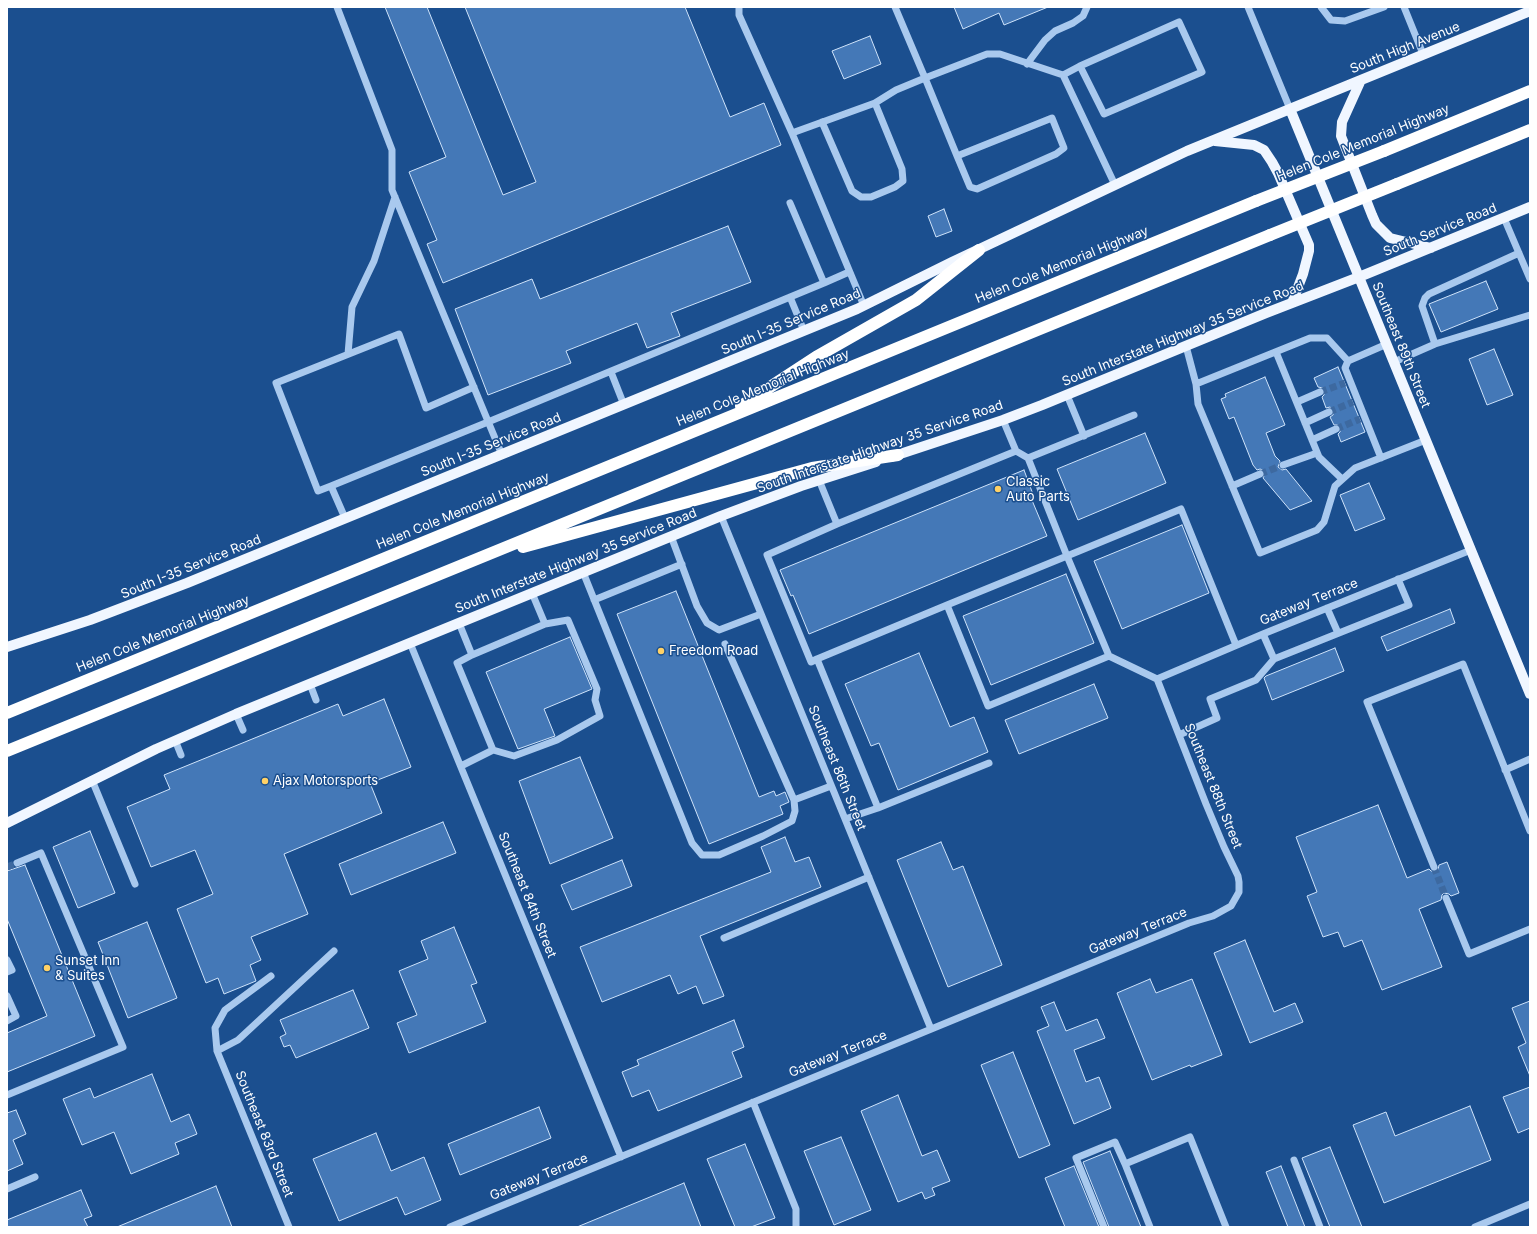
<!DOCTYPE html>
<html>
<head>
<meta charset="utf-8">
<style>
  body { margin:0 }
  #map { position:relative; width:1537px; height:1234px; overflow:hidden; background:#1b4f8f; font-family:Inter,sans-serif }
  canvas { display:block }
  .frame { position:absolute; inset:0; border:8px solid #fff; pointer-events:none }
</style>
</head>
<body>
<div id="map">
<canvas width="1537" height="1234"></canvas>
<div class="frame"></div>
</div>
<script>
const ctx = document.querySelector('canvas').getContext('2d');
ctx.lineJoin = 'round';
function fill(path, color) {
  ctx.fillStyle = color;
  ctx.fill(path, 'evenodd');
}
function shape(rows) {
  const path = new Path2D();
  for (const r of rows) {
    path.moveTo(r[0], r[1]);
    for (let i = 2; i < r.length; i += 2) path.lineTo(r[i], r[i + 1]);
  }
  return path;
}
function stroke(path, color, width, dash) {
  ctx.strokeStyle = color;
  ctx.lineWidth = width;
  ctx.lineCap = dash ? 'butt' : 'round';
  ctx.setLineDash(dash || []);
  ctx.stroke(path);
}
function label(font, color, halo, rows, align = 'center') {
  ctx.font = font + ' Inter,sans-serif';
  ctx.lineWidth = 3;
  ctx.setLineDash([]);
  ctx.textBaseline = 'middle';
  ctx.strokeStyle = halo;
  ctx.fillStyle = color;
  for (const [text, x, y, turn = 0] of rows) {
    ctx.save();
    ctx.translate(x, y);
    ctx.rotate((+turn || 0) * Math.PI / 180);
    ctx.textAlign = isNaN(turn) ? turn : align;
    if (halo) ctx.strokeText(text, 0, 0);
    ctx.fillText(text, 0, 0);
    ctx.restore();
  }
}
const building = shape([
  [385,7,427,7,503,195,536,182,465,7,685,7,730,117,764,103,781,145,443,283,427,244,437,240,409,172,446,157,385,7],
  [954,7,1048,7,1004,25,999,13,963,29,954,7],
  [870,36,881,64,844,79,832,51,870,36],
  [944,209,952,231,936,237,928,216,944,209],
  [728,226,751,282,671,313,680,336,647,348,637,323,566,351,571,363,488,395,455,309,532,279,540,299,728,226],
  [1486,281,1498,309,1441,332,1429,304,1486,281],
  [1494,349,1513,395,1487,405,1469,359,1494,349],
  [1338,367,1365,432,1341,442,1338,434,1340,432,1341,427,1339,425,1334,425,1330,417,1333,415,1334,410,1330,407,1326,408,1322,397,1324,395,1325,390,1323,388,1318,387,1314,378,1338,367],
  [1265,377,1285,425,1266,433,1275,456,1280,461,1278,467,1282,470,1286,469,1312,501,1290,510,1263,478,1265,474,1263,470,1260,469,1257,470,1253,465,1234,417,1229,419,1221,399,1226,397,1225,394,1265,377],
  [1145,433,1166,483,1078,520,1057,469,1145,433],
  [1024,470,1034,497,1031,498,1047,536,809,634,793,595,791,596,780,570,1024,470],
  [1369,483,1385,519,1355,531,1340,495,1369,483],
  [1182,525,1209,593,1122,629,1094,561,1182,525],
  [1066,574,1094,643,991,685,963,616,1066,574],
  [676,591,759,797,774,791,776,796,785,792,789,802,780,806,783,814,709,844,617,614,676,591],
  [1450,609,1455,623,1387,651,1381,637,1450,609],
  [570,637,592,689,544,709,555,736,518,749,486,672,570,637],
  [1335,648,1344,671,1272,700,1264,678,1266,676,1335,648],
  [919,653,950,727,974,717,988,752,898,790,879,743,871,746,845,684,919,653],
  [1094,684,1108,718,1019,754,1005,720,1094,684],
  [384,699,411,767,370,783,382,813,284,854,308,914,251,937,261,960,250,965,256,981,224,994,218,978,206,983,177,909,213,894,195,850,151,867,127,807,170,789,164,775,338,704,343,716,384,699],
  [580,757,613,838,550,864,519,781,580,757],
  [1378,805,1407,878,1429,869,1431,871,1436,872,1438,870,1439,865,1447,862,1459,893,1451,896,1449,894,1444,893,1442,895,1441,900,1419,909,1442,967,1382,990,1362,940,1344,947,1338,932,1323,937,1307,896,1317,892,1296,837,1378,805],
  [443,822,456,853,351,895,339,864,443,822],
  [90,831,115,893,78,908,53,847,90,831],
  [785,837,795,862,809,857,821,887,700,936,724,996,703,1004,696,986,678,994,670,975,602,1002,580,947,771,872,761,847,785,837],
  [941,842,953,870,963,866,1002,965,948,987,897,860,941,842],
  [622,860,632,886,572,910,561,885,622,860],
  [25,865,95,1036,7,1072,7,1033,47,1016,7,919,7,871,25,865],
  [147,922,177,998,128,1018,98,942,147,922],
  [454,927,477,983,471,985,486,1022,409,1053,397,1023,417,1015,399,971,428,959,421,941,454,927],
  [1245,940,1274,1012,1295,1003,1303,1022,1250,1043,1214,953,1245,940],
  [1150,979,1156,993,1192,979,1222,1055,1191,1067,1190,1065,1152,1080,1117,993,1150,979],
  [353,990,369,1028,296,1058,290,1045,284,1047,280,1037,286,1034,280,1020,353,990],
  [1530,1001,1530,1076,1518,1047,1526,1043,1512,1008,1530,1001],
  [1054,1002,1066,1031,1097,1019,1105,1038,1074,1050,1086,1082,1099,1077,1111,1108,1074,1124,1037,1031,1049,1026,1041,1007,1054,1002],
  [734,1020,744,1047,732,1052,742,1077,658,1111,649,1090,632,1097,622,1072,639,1065,637,1060,734,1020],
  [1013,1052,1050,1145,1019,1158,981,1065,1013,1052],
  [152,1074,171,1122,189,1114,197,1134,175,1143,179,1154,131,1174,114,1132,82,1145,63,1099,90,1088,94,1098,152,1074],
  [1530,1087,1530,1128,1518,1133,1503,1097,1530,1087],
  [898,1095,922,1156,937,1150,950,1181,932,1188,935,1195,925,1199,922,1192,898,1202,861,1111,898,1095],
  [1470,1106,1491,1160,1384,1203,1353,1125,1386,1112,1395,1136,1470,1106],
  [539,1107,551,1138,460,1175,448,1144,539,1107],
  [16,1110,26,1134,13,1140,23,1164,7,1171,7,1113,16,1110],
  [376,1133,391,1171,424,1157,441,1200,405,1215,397,1197,339,1221,313,1159,376,1133],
  [841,1137,871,1210,834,1225,804,1151,841,1137],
  [745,1144,775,1218,751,1227,735,1227,707,1159,745,1144],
  [1330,1147,1362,1227,1330,1227,1302,1158,1330,1147],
  [1110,1151,1141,1227,1109,1227,1083,1162,1110,1151],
  [1074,1166,1099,1227,1065,1227,1045,1178,1074,1166],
  [1281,1166,1305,1227,1288,1227,1266,1172,1281,1166],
  [684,1183,701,1227,577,1227,684,1183],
  [216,1186,232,1227,117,1227,216,1186],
  [81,1190,92,1216,84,1219,88,1227,7,1227,7,1220,81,1190]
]);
const minorTunnel = shape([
  [1320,392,1345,383],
  [1329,412,1353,402],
  [1336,429,1360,419],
  [1260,474,1283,465],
  [7,867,17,863],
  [1434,867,1446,898]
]);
const minor = shape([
  [337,7,392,150,392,190,502,455],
  [739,7,739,15,792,133,864,306],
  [1248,7,1290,109],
  [1321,7,1331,20,1345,21,1384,7],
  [1404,7,1423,54],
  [1027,64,1045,40,1055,31,1073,23,1083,16,1087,7],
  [1063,75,1080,66,1104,114,1202,72,1179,22,1080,66],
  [822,122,852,191,861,197,871,197,895,187,903,181,902,169,875,103],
  [792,133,875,103,896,90,925,78,895,7],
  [957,156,1052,118,1064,148,1056,154,977,189,970,187,957,156,925,78,987,54,1000,54,1063,75,1115,185],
  [1504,218,1530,279],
  [824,283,849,272],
  [790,297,804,331],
  [1435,344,1422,306,1425,298,1429,294,1519,253],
  [1186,346,1196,384,1198,404,1260,553,1317,530,1324,522,1335,486,1355,468,1426,440],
  [1276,352,1319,457,1342,479],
  [348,354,352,307,374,261,395,197],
  [1394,362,1435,344,1530,315],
  [611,372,624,405],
  [1196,384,1310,338,1327,338,1348,361],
  [1067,395,1084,436],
  [1297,402,1320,392],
  [1003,420,1016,451],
  [1305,423,1329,412],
  [1312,440,1336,429],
  [1028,458,1134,415],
  [1381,458,1345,368,1348,361,1387,344],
  [1283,465,1317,453],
  [819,480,837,524],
  [331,486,488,422,824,283,790,203],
  [1232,486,1260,474],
  [721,516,931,1029],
  [345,518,331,486,318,491,276,383,399,334,426,408,474,387],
  [671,536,697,606,707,623,719,630,761,614],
  [583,572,692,843,702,855,719,855,763,836,792,821,795,811,794,800,725,644],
  [594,600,682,564],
  [947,605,988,706,1109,656],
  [1327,608,1338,633],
  [459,623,472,655,457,663,493,750,461,766],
  [1263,634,1274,659,1409,605,1398,579],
  [410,643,621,1157],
  [472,655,545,624,532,593],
  [817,659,878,808],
  [1157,679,1109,656,1067,556,1028,458,1016,451,837,524,767,555,811,662,817,659,947,605,1067,556,1181,509,1236,645],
  [1157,679,1263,634,1471,550],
  [310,684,316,700],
  [236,714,243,730],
  [1179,735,1217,718,1210,699,1256,680,1274,659],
  [175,740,181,755],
  [493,750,514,756,557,740,600,716,595,700,597,689,568,620,545,624],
  [1505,770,1530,759],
  [92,780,135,884],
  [794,800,831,786],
  [845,819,878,808,989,763],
  [1434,867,1367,702,1463,664,1530,831],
  [1446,898,1469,954,1530,929],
  [724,938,869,877],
  [7,960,12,970,7,972],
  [271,976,225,1010,215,1028,217,1051,289,1227],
  [7,996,16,1016,7,1021],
  [217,1051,238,1040,334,951],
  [7,1095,123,1047,41,853,17,863],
  [753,1102,796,1209,796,1227],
  [1294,1160,1320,1227],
  [7,1189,35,1177],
  [450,1227,1189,923,1213,916,1231,906,1239,892,1239,882,1238,876,1224,847,1206,804,1157,679],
  [1104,1227,1076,1158,1115,1142,1125,1164],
  [1150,1227,1125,1164,1190,1137,1226,1227],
  [1475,1227,1530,1204]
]);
const major = shape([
  [1361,80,1342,122,1341,136,1372,215,1376,224,1390,238,1431,248],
  [1290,109,1530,694],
  [1215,141,1254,145,1264,150,1272,162,1278,173,1309,245,1309,251,1303,274,1292,303],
  [891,457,1003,420,1042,405,1266,313,1359,277,1530,207],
  [7,647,90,620,187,583,857,309,952,262,1187,151,1530,11],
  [7,823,156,749,236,714,721,516,801,486,876,462]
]);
const highway = shape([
  [1384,151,1530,91],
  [1397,184,1530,130],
  [741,406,816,357,916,300,979,250],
  [523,547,812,468,898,455],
  [7,713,1256,201],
  [7,751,1270,235]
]);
const highwayBridge = shape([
  [1256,201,1384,151],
  [1270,235,1397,184]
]);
const markers = [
  [998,489,4,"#ffd166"],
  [661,651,4,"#ffd166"],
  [265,781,4,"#ffd166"],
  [47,968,4,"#ffd166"]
];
const streetNames = [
  ["South High Avenue",1405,48,-22],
  ["Helen Cole Memorial Highway",1363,143,-22],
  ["South Service Road",1440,230,-22],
  ["Helen Cole Memorial Highway",1062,265,-22],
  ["South I-35 Service Road",791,322,-23],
  ["South Interstate Highway 35 Service Road",1183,334,-22],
  ["Southeast 89th Street",1401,345,68],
  ["Helen Cole Memorial Highway",763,388,-22],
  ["South I-35 Service Road",491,445,-22],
  ["South Interstate Highway 35 Service Road",880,447,-19],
  ["Helen Cole Memorial Highway",463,511,-22],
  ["South Interstate Highway 35 Service Road",576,561,-22],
  ["South I-35 Service Road",191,567,-22],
  ["Gateway Terrace",1309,602,-22],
  ["Helen Cole Memorial Highway",163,634,-22],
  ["Southeast 86th Street",837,768,68],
  ["Southeast 88th Street",1213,786,68],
  ["Southeast 84th Street",527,895,68],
  ["Gateway Terrace",1138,931,-22],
  ["Gateway Terrace",838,1054,-22],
  ["Southeast 83rd Street",264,1134,68],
  ["Gateway Terrace",539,1177,-22]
];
const poiNames = [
  ["Classic",1006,482],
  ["Auto Parts",1006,497],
  ["Freedom Road",669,651],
  ["Ajax Motorsports",273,781],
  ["Sunset Inn",55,961],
  ["& Suites",55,976]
];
fill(building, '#4478b7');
stroke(building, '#cfe3fa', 1);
stroke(minorTunnel, '#3d69a0', 7, [7, 3.5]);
stroke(minor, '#a9c9ee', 7);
stroke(major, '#f0f6ff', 10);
stroke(highway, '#fff', 12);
stroke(highwayBridge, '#fff', 12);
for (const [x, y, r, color] of markers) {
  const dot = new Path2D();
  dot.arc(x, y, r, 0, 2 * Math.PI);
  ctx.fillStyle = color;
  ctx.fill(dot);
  stroke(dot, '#1b4f8f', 1.5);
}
label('13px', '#fff', '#1b4f8f', streetNames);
label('13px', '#fff', '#1b4f8f', poiNames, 'left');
</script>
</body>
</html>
